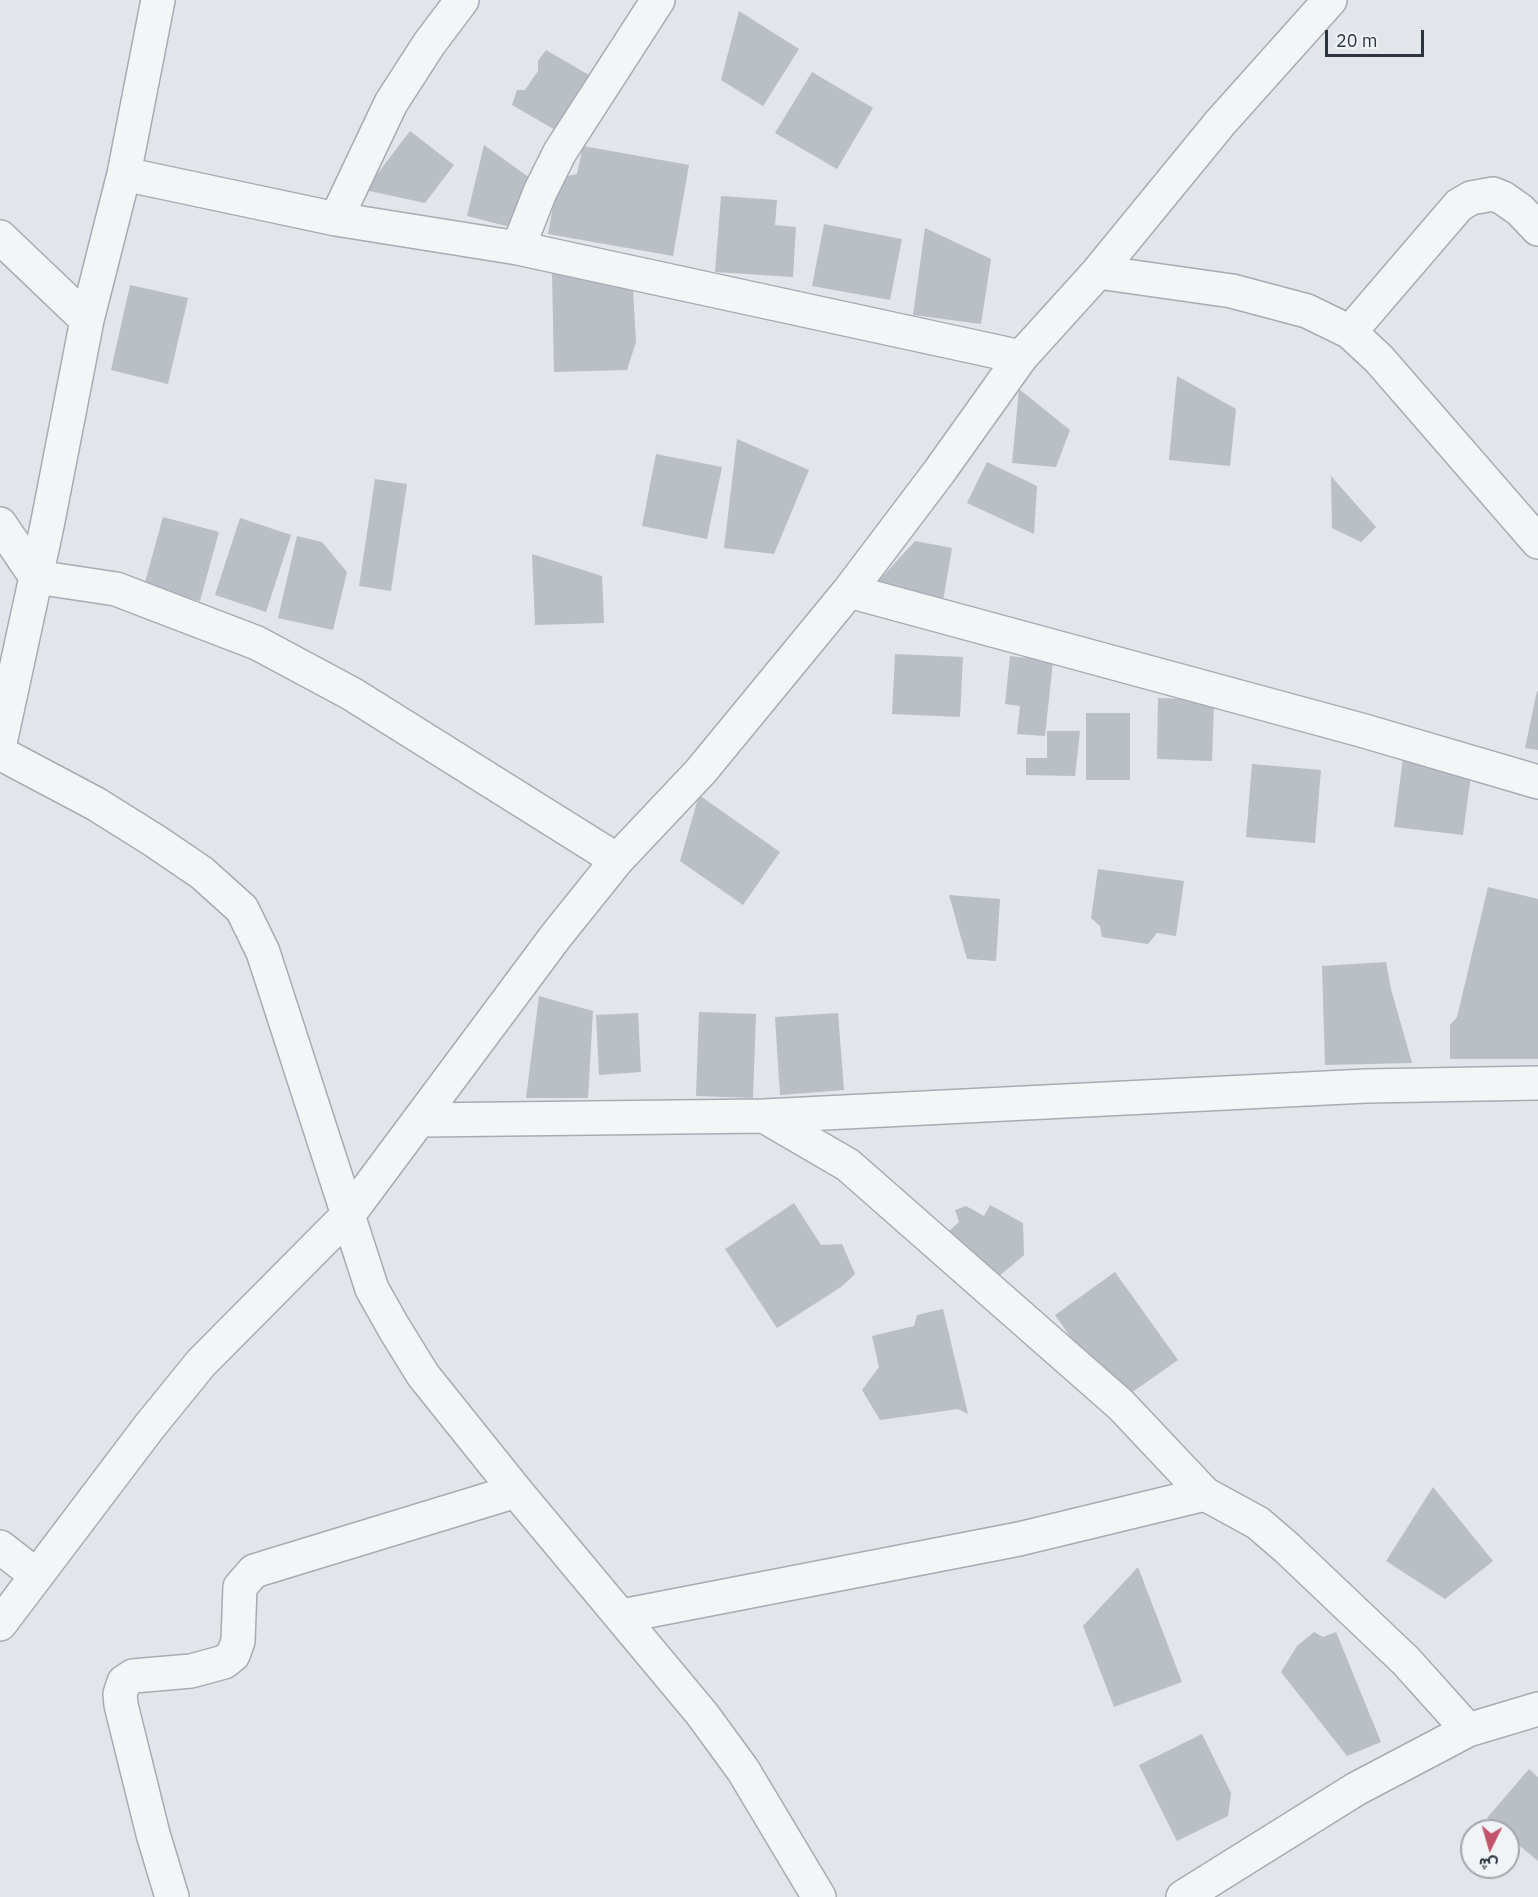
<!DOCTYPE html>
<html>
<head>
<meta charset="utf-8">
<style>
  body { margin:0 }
  #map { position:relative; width:1538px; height:1897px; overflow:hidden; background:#e2e5e9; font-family:"IBM Plex Sans",Vazirmatn,sans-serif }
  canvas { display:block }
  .north { position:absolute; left:1460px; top:1819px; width:60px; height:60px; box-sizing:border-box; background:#f1f4f6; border:2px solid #a2a7ad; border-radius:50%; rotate:185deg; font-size:16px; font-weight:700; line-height:24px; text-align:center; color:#2b343f }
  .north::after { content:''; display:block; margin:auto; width:21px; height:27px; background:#c1536b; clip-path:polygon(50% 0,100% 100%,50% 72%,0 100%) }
  .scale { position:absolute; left:1325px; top:30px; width:99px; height:27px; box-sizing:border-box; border:3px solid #2b343f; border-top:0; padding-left:8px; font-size:18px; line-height:21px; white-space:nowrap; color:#2b343f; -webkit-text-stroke:4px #f1f4f6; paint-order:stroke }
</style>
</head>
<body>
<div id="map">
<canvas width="1538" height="1897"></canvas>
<div class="north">ش</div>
<div class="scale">20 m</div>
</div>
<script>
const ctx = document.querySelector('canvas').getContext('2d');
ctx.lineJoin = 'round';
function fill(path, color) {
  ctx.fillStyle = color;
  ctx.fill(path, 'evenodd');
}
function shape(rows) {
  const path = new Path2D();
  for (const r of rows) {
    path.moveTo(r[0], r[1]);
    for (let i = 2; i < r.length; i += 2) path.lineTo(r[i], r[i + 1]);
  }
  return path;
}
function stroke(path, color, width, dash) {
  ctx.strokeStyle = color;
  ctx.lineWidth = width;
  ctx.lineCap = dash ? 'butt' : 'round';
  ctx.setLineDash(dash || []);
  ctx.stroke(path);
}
const building = shape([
  [739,11,799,49,763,106,721,80],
  [546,50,589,75,557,131,512,105,517,90,525,90,538,71,538,61],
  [812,72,873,108,837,169,775,133],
  [410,131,454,165,425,203,365,190],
  [484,145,530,178,518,229,467,216],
  [583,146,689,165,673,256,548,234,558,178,577,174],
  [721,196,777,200,775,225,796,227,793,277,715,272],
  [824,224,902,239,890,300,812,286],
  [925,228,991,259,981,324,913,315],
  [552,271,633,289,636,342,627,370,554,372],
  [130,285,188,298,168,384,111,370],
  [1177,376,1236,409,1230,466,1169,460],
  [1019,389,1070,430,1056,467,1012,463],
  [737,439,809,470,774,554,724,548],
  [656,454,722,467,707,539,642,526],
  [987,462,1037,486,1034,534,967,503],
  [1331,476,1376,527,1361,542,1332,528],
  [375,479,407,484,391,591,359,586],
  [163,517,219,532,200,601,144,586],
  [240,518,291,535,266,612,215,595],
  [297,536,322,542,347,572,333,630,278,618],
  [915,541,952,548,943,601,872,588],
  [532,554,602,576,604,623,535,625],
  [895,654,963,657,960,717,892,714],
  [1010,656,1053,661,1045,736,1017,734,1020,706,1005,704],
  [1537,691,1538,691,1538,750,1525,748],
  [1158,698,1214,700,1212,761,1157,759],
  [1086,713,1130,713,1130,780,1086,780],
  [1047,731,1080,731,1075,776,1026,775,1026,758,1047,758],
  [1403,758,1472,767,1463,835,1394,827],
  [1252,764,1321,770,1315,843,1246,837],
  [699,795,780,852,743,905,680,861],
  [1098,869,1184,881,1176,936,1157,933,1148,944,1102,937,1100,926,1091,918],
  [1488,887,1538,899,1538,1059,1450,1059,1450,1025,1457,1017],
  [949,895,1000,899,996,961,967,959],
  [1386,962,1391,989,1412,1063,1325,1065,1322,966],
  [539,996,593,1011,588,1098,526,1098],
  [699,1012,756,1014,753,1098,696,1096],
  [638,1013,641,1072,599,1075,596,1015],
  [838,1013,844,1090,780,1095,775,1017],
  [794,1203,821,1245,842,1244,855,1274,841,1287,777,1328,725,1249],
  [990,1205,1023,1223,1024,1255,991,1283,949,1231,959,1222,955,1210,966,1206,984,1216],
  [1115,1272,1178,1360,1131,1393,1088,1362,1055,1315],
  [943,1309,968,1414,958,1409,880,1420,862,1390,879,1367,872,1336,914,1326,917,1315],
  [1433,1487,1493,1561,1445,1599,1386,1561],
  [1138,1567,1182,1682,1114,1707,1083,1626],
  [1314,1632,1323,1637,1336,1632,1381,1742,1347,1756,1281,1672,1297,1646],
  [1202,1734,1231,1793,1228,1816,1177,1841,1139,1765],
  [1529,1769,1538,1777,1538,1861,1508,1836,1508,1831,1503,1831,1487,1818]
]);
const minor = shape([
  [124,174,336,219,518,248,1021,357],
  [336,219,391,103,429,44,462,0],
  [0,237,87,320],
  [518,248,540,192,560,152,658,0],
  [1098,272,1232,291,1307,311,1350,332,1379,359,1538,542],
  [1350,332,1459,205,1471,198,1493,194,1503,198,1520,210,1538,229],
  [0,524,36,577,116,589,257,643,352,694,617,860],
  [849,591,1361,730,1538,782],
  [0,743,47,526,87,320,124,174,158,0],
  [0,753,96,804,155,841,202,873,242,909,263,952,372,1289,394,1328,423,1375,516,1491,702,1714,743,1770,819,1897],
  [764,1116,848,1165,1121,1405,1205,1494],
  [421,1120,764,1116,1366,1086,1538,1083],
  [0,1547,36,1575],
  [622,1616,1019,1539,1205,1494,1258,1523,1287,1548,1406,1661,1468,1730],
  [0,1624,149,1427,201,1363,349,1214,556,936,617,860,701,771,849,591,939,472,1021,357,1098,272,1220,123,1330,0],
  [172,1897,153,1834,121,1705,120,1694,124,1682,133,1676,191,1671,224,1662,233,1655,238,1641,240,1587,254,1571,516,1491],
  [1183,1897,1356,1789,1468,1730,1538,1709]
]);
fill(building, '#b9bfc5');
stroke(minor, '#a7acb3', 36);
stroke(minor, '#f4f5f7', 33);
</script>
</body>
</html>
